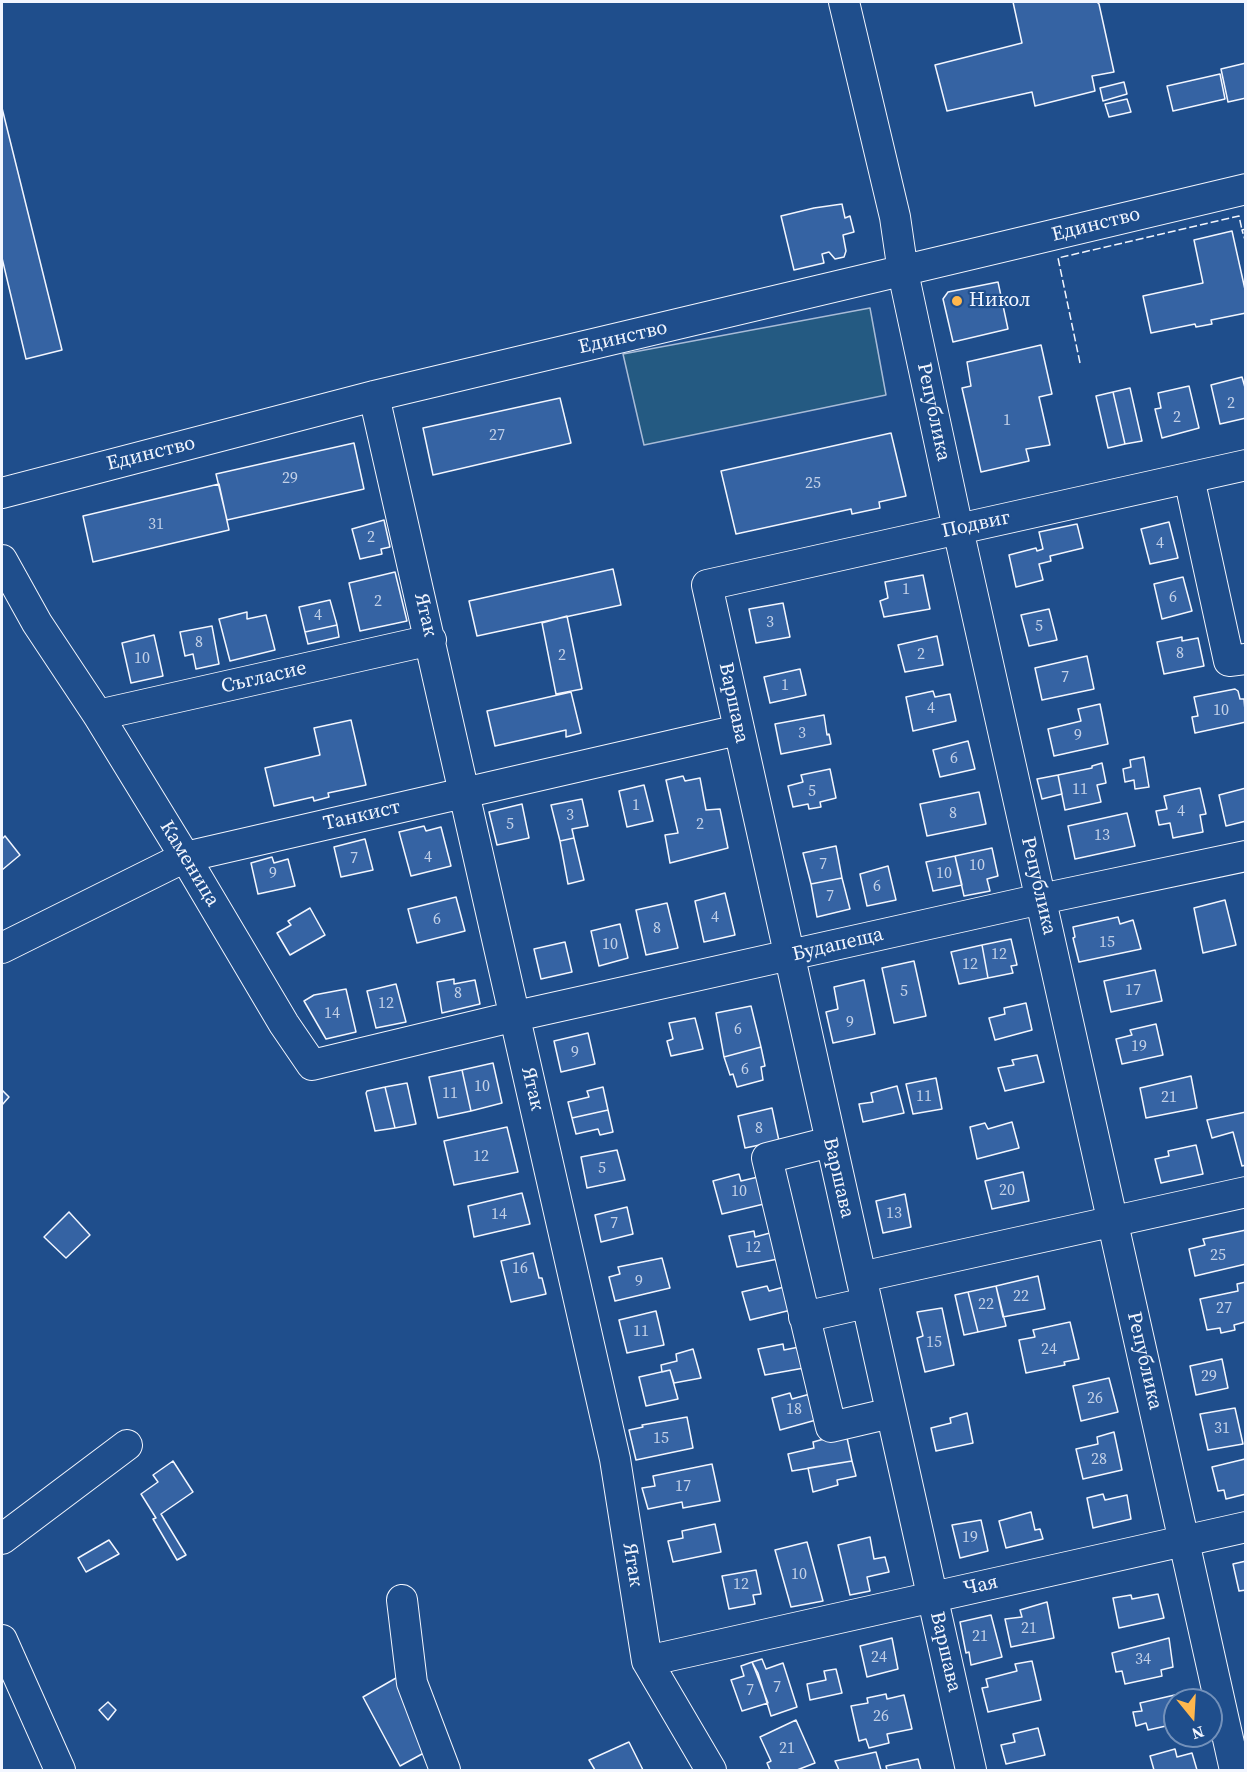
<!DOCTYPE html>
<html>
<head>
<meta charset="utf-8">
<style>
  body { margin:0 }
  #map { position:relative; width:1247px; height:1772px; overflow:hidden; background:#1f4e8c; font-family:"Source Serif 4",serif }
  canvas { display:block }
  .frame { position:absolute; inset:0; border:3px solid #f2f6ff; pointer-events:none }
  .north { position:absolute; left:1163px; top:1688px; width:60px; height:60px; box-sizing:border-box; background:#1f4e8c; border:2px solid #7391ba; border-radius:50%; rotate:162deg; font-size:16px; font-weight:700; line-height:24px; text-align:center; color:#f2f6ff }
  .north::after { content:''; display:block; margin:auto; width:21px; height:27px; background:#ffb74d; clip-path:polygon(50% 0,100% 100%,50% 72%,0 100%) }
</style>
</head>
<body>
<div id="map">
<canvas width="1247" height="1772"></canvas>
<div class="frame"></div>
<div class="north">N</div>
</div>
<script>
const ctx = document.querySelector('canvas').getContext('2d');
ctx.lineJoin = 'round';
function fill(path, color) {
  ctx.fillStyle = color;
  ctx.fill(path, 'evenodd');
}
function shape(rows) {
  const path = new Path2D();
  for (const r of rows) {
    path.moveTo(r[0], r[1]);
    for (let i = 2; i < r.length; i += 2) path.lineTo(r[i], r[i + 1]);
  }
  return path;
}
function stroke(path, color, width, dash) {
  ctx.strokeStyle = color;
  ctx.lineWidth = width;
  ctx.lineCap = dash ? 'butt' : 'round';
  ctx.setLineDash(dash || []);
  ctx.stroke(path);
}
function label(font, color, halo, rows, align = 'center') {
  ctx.font = font + ' "Source Serif 4",serif';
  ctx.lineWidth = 4.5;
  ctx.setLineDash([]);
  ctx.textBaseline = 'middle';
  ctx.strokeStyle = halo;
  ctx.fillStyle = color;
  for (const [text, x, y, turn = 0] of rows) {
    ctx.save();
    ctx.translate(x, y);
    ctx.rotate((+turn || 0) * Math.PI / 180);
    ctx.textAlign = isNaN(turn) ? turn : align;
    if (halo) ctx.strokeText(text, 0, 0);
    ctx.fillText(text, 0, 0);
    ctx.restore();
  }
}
const green = shape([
  [870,308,886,395,644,445,623,354,870,308]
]);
const building = shape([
  [1013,2,1097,2,1099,4,1114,72,1092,76,1095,91,1035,106,1032,92,947,111,935,65,1022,43,1013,2],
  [1246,63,1246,98,1228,102,1221,69,1246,63],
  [1220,74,1225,99,1173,111,1167,86,1220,74],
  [1124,82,1127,94,1103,101,1100,88,1124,82],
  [1127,99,1131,112,1109,117,1105,104,1127,99],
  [2,108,62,350,26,359,2,258,2,108],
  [842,204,845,218,850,216,854,232,843,235,846,251,844,257,835,259,829,252,822,254,824,263,794,270,781,216,814,208,842,204],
  [1232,231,1246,294,1246,313,1211,320,1212,324,1196,327,1195,324,1151,333,1143,296,1203,283,1194,240,1232,231],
  [998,282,1008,329,953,342,943,299,948,292,998,282],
  [1041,345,1052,394,1039,397,1050,445,1026,449,1029,461,981,472,962,388,971,386,967,362,1041,345],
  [1242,377,1246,391,1246,418,1220,424,1211,385,1242,377],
  [1189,386,1199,428,1162,438,1155,409,1161,408,1158,393,1189,386],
  [1130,388,1142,441,1125,444,1113,392,1130,388],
  [1113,392,1125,444,1108,448,1096,396,1113,392],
  [560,398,571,443,433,475,423,428,560,398],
  [891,433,906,496,879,502,880,508,852,514,851,509,736,534,721,471,891,433],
  [354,443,364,489,227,520,216,474,354,443],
  [219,484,229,530,93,562,83,516,219,484],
  [384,520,390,547,381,549,382,554,360,559,352,529,384,520],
  [1169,522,1178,558,1150,564,1141,529,1169,522],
  [1077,524,1083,548,1050,556,1051,561,1039,564,1043,580,1016,587,1009,555,1036,548,1037,551,1043,549,1039,532,1077,524],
  [613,569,621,605,477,636,469,601,613,569],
  [395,572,407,621,360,631,349,583,395,572],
  [923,575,930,609,884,617,880,601,888,598,885,582,923,575],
  [1183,577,1192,611,1162,619,1154,584,1183,577],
  [330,600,337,625,305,632,299,607,330,600],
  [783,603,790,637,756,643,749,609,783,603],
  [1049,609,1057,640,1029,646,1021,615,1049,609],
  [247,612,247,619,266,615,275,650,230,661,219,619,247,612],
  [567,616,582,689,556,694,542,623,567,616],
  [337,625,339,637,308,644,305,632,337,625],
  [212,626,219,664,196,669,193,654,185,656,180,632,212,626],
  [154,635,163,676,131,683,122,643,154,635],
  [937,636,943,665,905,672,898,645,937,636],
  [1182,637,1182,641,1198,638,1204,666,1164,674,1157,642,1182,637],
  [1087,656,1094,689,1042,700,1035,668,1087,656],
  [800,669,806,695,770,703,764,677,800,669],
  [1235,689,1238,691,1240,699,1244,699,1246,722,1195,733,1192,717,1198,716,1194,697,1235,689],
  [933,691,935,697,950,694,956,721,913,731,906,697,933,691],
  [571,692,581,733,566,737,566,730,495,746,487,711,571,692],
  [1100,704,1108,744,1054,756,1048,729,1081,721,1078,709,1100,704],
  [824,715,827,735,829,734,831,744,781,754,775,724,824,715],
  [351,720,366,785,328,793,329,797,314,801,313,797,274,806,265,768,320,755,314,728,351,720],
  [968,741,975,769,940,777,933,750,968,741],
  [1144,757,1149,787,1135,789,1134,780,1125,782,1123,769,1131,767,1130,760,1144,757],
  [1102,763,1106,783,1097,785,1101,802,1065,810,1058,775,1092,768,1092,766,1102,763],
  [830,769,836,798,820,802,821,807,809,809,808,804,793,807,788,786,803,782,801,775,830,769],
  [1058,775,1062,794,1042,799,1037,779,1058,775],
  [683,776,685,781,700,778,706,810,720,809,728,848,670,863,665,835,678,833,666,780,683,776],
  [644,785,653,821,627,827,619,791,644,785],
  [1200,788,1206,814,1200,815,1203,832,1173,838,1170,823,1159,825,1156,811,1167,809,1164,796,1200,788],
  [1246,788,1246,821,1226,826,1219,795,1246,788],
  [979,792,986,824,927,836,920,804,979,792],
  [582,799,588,826,572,829,574,838,560,841,551,805,582,799],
  [522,804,529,838,497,845,489,812,522,804],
  [1127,813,1135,846,1075,859,1068,826,1127,813],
  [424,826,426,831,441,827,451,866,411,876,399,832,424,826],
  [5,836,20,855,2,870,2,839,5,836],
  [574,838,584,880,568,884,560,841,574,838],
  [365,839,373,870,341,877,334,847,365,839],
  [836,846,842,878,811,884,803,853,836,846],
  [992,848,998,876,987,879,990,891,964,896,955,856,992,848],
  [955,856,962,885,933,891,926,862,955,856],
  [272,857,274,863,288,859,295,886,258,894,251,863,272,857],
  [888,866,896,900,867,906,860,874,888,866],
  [842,878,850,909,817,917,811,884,842,878],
  [725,893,735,935,704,942,695,901,725,893],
  [456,897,465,931,417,943,408,909,456,897],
  [1225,900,1236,945,1203,953,1194,908,1225,900],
  [667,903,678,948,646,955,636,910,667,903],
  [310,908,325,935,290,955,277,933,291,925,288,921,310,908],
  [1118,917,1120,924,1133,920,1141,949,1079,962,1073,938,1075,937,1073,927,1118,917],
  [620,924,628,958,599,966,591,931,620,924],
  [1011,939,1017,965,1011,966,1013,973,988,978,982,945,1011,939],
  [565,942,572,972,541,979,534,949,565,942],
  [982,945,988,978,959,984,951,952,982,945],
  [914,961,926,1016,894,1023,882,968,914,961],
  [1155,970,1162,1001,1111,1012,1104,981,1155,970],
  [454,979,454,984,475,980,480,1004,442,1013,437,982,454,979],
  [864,980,875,1034,833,1043,826,1012,838,1009,834,987,864,980],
  [396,984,406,1022,376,1028,367,991,396,984],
  [346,989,356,1032,326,1039,304,1001,314,995,346,989],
  [1026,1003,1032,1030,995,1040,989,1018,1005,1014,1004,1008,1026,1003],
  [751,1006,761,1047,724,1057,716,1013,751,1006],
  [695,1018,703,1049,671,1056,667,1041,673,1039,669,1023,695,1018],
  [1156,1024,1163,1055,1122,1064,1116,1039,1132,1035,1130,1030,1156,1024],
  [588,1033,595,1064,561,1072,554,1041,588,1033],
  [761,1047,765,1066,761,1067,763,1080,737,1087,733,1074,730,1075,724,1057,761,1047],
  [1037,1055,1044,1082,1005,1091,998,1068,1014,1065,1012,1060,1037,1055],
  [493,1063,502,1103,471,1111,462,1070,493,1063],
  [462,1070,471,1111,438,1118,429,1077,462,1070],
  [1191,1076,1197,1108,1146,1118,1140,1088,1191,1076],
  [936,1078,942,1109,913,1114,906,1084,936,1078],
  [407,1083,416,1124,395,1128,385,1087,407,1083],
  [897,1086,904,1113,863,1122,859,1104,873,1102,871,1093,897,1086],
  [385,1087,395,1128,375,1131,366,1093,367,1091,385,1087],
  [603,1087,608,1110,572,1118,568,1102,589,1097,587,1091,603,1087],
  [2,1090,9,1097,2,1105,2,1090],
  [772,1108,779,1141,745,1148,738,1116,772,1108],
  [608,1110,613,1132,600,1135,598,1129,576,1134,572,1118,608,1110],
  [1246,1112,1246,1165,1242,1166,1233,1132,1212,1138,1207,1120,1246,1112],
  [1012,1122,1019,1148,977,1159,970,1127,985,1123,988,1129,1012,1122],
  [507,1127,518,1172,454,1185,444,1141,507,1127],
  [1196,1145,1203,1174,1161,1183,1155,1159,1169,1156,1168,1151,1196,1145],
  [617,1150,625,1180,587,1188,581,1157,617,1150],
  [1023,1172,1029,1201,992,1209,985,1181,1023,1172],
  [739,1174,741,1181,758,1177,764,1204,722,1214,713,1181,739,1174],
  [522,1193,530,1224,474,1237,468,1206,522,1193],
  [905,1194,911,1227,883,1233,876,1201,905,1194],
  [627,1207,633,1234,601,1242,595,1215,627,1207],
  [69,1212,90,1235,66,1258,44,1237,69,1212],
  [1246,1230,1246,1264,1195,1276,1189,1249,1205,1245,1203,1239,1246,1230],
  [754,1231,755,1237,770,1233,778,1259,737,1267,729,1236,754,1231],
  [533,1253,539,1278,542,1278,546,1294,511,1302,501,1261,533,1253],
  [662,1258,670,1288,615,1301,609,1277,620,1274,618,1267,662,1258],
  [1038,1276,1045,1309,1003,1317,996,1286,1038,1276],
  [1246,1282,1245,1322,1234,1325,1235,1330,1221,1333,1220,1328,1207,1330,1200,1299,1238,1291,1237,1284,1246,1282],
  [767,1286,769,1291,784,1287,791,1310,750,1320,742,1292,767,1286],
  [996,1286,1006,1326,978,1332,968,1292,996,1286],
  [968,1292,978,1332,964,1335,955,1295,968,1292],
  [942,1308,954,1365,925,1372,917,1338,923,1336,917,1312,942,1308],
  [656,1311,664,1345,627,1353,619,1320,656,1311],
  [1070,1322,1079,1359,1064,1362,1065,1365,1026,1373,1019,1340,1035,1337,1033,1330,1070,1322],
  [783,1344,784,1350,799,1347,804,1368,765,1375,758,1349,783,1344],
  [693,1349,701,1378,674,1383,670,1370,662,1372,661,1365,677,1361,676,1354,693,1349],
  [1222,1359,1228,1388,1196,1395,1190,1366,1222,1359],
  [670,1370,678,1399,646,1406,639,1377,670,1370],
  [1109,1378,1118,1412,1081,1421,1073,1386,1109,1378],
  [790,1393,792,1399,810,1394,816,1420,780,1430,772,1398,790,1393],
  [1235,1408,1243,1444,1208,1450,1200,1414,1235,1408],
  [967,1413,973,1443,936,1451,931,1428,951,1423,950,1418,967,1413],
  [687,1417,693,1448,636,1460,629,1430,643,1427,642,1425,687,1417],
  [1114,1432,1122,1470,1083,1479,1076,1449,1098,1444,1097,1437,1114,1432],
  [846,1433,852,1461,792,1471,788,1454,814,1448,813,1442,846,1433],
  [1245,1459,1246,1494,1226,1499,1224,1490,1218,1491,1212,1467,1245,1459],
  [173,1461,193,1492,161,1514,186,1555,177,1560,153,1519,156,1518,141,1494,158,1482,153,1475,173,1461],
  [852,1461,856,1476,837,1480,838,1485,813,1492,808,1468,852,1461],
  [712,1464,720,1501,683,1508,682,1502,648,1509,642,1488,655,1486,653,1476,712,1464],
  [1103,1494,1105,1500,1127,1495,1131,1519,1093,1528,1087,1498,1103,1494],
  [1031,1512,1035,1530,1040,1529,1043,1539,1006,1548,999,1521,1031,1512],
  [981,1520,988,1551,960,1558,952,1525,981,1520],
  [715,1524,721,1552,673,1562,668,1541,683,1538,682,1531,715,1524],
  [870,1537,874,1559,885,1557,889,1572,867,1577,870,1591,850,1595,838,1545,870,1537],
  [109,1540,119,1554,86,1572,78,1558,109,1540],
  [807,1542,823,1601,791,1607,775,1550,807,1542],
  [1246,1561,1246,1590,1239,1591,1233,1564,1246,1561],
  [756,1570,761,1594,753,1595,755,1604,729,1609,722,1576,756,1570],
  [1158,1594,1164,1618,1119,1628,1113,1598,1131,1595,1132,1599,1158,1594],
  [1047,1602,1054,1638,1011,1647,1005,1619,1022,1617,1020,1610,1047,1602],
  [991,1615,1002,1657,971,1665,969,1652,966,1653,960,1622,991,1615],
  [892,1638,898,1669,867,1677,860,1646,892,1638],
  [1169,1638,1173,1667,1161,1670,1162,1676,1125,1684,1122,1671,1116,1672,1112,1653,1169,1638],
  [762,1659,766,1669,783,1663,797,1707,771,1716,758,1673,752,1662,762,1659],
  [1032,1661,1041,1700,988,1712,982,1688,988,1687,986,1679,1017,1671,1015,1664,1032,1661],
  [752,1662,768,1703,742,1711,731,1680,744,1676,741,1666,752,1662],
  [836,1669,842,1693,810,1700,807,1684,826,1680,824,1671,836,1669],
  [396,1678,433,1748,400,1766,363,1697,396,1678],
  [886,1694,887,1699,904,1695,912,1729,887,1734,889,1743,869,1748,866,1739,859,1741,851,1706,868,1703,867,1698,886,1694],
  [1179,1694,1180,1700,1175,1700,1175,1724,1148,1730,1146,1723,1136,1726,1133,1712,1142,1711,1140,1703,1179,1694],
  [108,1702,116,1710,108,1720,99,1710,108,1702],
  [796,1720,815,1763,797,1770,770,1770,767,1763,771,1761,760,1737,796,1720],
  [1038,1728,1045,1755,1006,1764,1001,1745,1015,1742,1013,1734,1038,1728],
  [629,1742,643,1770,595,1770,589,1760,629,1742],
  [1175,1749,1177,1757,1192,1753,1197,1770,1154,1770,1150,1756,1175,1749],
  [876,1752,881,1770,839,1770,835,1761,876,1752],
  [918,1759,921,1770,887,1770,886,1766,918,1759]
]);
const minor = shape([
  [844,2,895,217,903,272,958,529,1235,1770],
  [374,396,615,1459,647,1661,711,1770],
  [1189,478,1229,661,1246,659],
  [2,493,374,396,1246,189],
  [2,560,37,623,98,715,185,857,284,1024,312,1065,516,1016,1041,899,1246,856],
  [98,715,431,640],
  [2,948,185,857,738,730],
  [830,1142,767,1158,831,1427,891,1413],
  [861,1277,1246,1192],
  [804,1317,866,1303],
  [2,1539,127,1445],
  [402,1600,412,1683,445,1770],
  [2,1640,60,1770],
  [647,1661,1246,1527],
  [971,1770,707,585,1246,465]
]);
const fence = shape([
  [1246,229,1242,230,1246,243],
  [1080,363,1058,258,1239,216,1242,230]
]);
const markers = [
  [957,301,6,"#ffb74d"]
];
const numberNames = [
  ["2",1231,404],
  ["2",1177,418],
  ["1",1007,421],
  ["27",497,436],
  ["29",290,479],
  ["25",813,484],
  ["31",156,525],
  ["2",371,538],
  ["4",1160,544],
  ["1",906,590],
  ["6",1173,598],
  ["2",378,602],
  ["4",318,616],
  ["3",770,623],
  ["5",1039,627],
  ["8",199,643],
  ["8",1180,654],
  ["2",921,655],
  ["2",562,656],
  ["10",142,659],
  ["7",1065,678],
  ["1",785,686],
  ["4",931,709],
  ["10",1221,711],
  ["3",802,734],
  ["9",1078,736],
  ["6",954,759],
  ["11",1080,790],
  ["5",812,792],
  ["1",636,806],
  ["4",1181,812],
  ["8",953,814],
  ["3",570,816],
  ["5",510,825],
  ["2",700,825],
  ["13",1102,836],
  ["4",428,858],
  ["7",354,859],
  ["7",823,865],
  ["10",977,866],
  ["9",273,874],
  ["10",944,874],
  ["6",877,887],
  ["7",830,897],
  ["4",715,918],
  ["6",437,920],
  ["8",657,929],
  ["15",1107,943],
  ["10",610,945],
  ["12",999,955],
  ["12",970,965],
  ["17",1133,991],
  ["5",904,992],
  ["8",458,994],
  ["12",386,1004],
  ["14",332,1014],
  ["9",850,1023],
  ["6",738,1030],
  ["19",1139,1047],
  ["9",575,1053],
  ["6",745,1070],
  ["10",482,1087],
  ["11",450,1094],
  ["11",924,1097],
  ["21",1169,1098],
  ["8",759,1129],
  ["12",481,1157],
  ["5",602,1169],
  ["20",1007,1191],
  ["10",739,1192],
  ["13",894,1214],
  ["14",499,1215],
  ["7",614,1224],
  ["12",753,1248],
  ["25",1218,1256],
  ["16",520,1269],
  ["9",639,1282],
  ["22",1021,1297],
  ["22",986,1305],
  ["27",1224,1309],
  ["11",641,1332],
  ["15",934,1343],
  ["24",1049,1350],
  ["29",1209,1377],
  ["26",1095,1399],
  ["18",794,1410],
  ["31",1222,1429],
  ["15",661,1439],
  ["28",1099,1460],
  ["17",683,1487],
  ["19",970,1538],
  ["10",799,1575],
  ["12",741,1585],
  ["21",1029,1629],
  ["21",980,1637],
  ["24",879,1658],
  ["34",1143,1660],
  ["7",777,1688],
  ["7",750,1691],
  ["26",881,1717],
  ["21",787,1749]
];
const streetNames = [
  ["Единство",1096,225,-14],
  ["Единство",623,338,-13],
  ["Република",933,412,78],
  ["Единство",151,454,-14],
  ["Подвиг",976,525,-12],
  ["Ятак",425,615,77],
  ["Съгласие",264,678,-13],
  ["Варшава",733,703,78],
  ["Танкист",362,816,-13],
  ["Каменица",189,864,59],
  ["Република",1038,886,77],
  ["Будапеща",838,945,-13],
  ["Ятак",532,1089,77],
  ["Варшава",838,1178,77],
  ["Република",1144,1361,77],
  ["Ятак",632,1565,81],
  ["Чая",981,1586,-13],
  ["Варшава",945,1652,77]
];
const poiNames = [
  ["Никол",969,301]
];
fill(green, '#245a82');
stroke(green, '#a8bbd7', 1.5);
fill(building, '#3563a3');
stroke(building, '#f2f6ff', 1.5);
stroke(minor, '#f2f6ff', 32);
stroke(minor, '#1f4e8c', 30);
stroke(fence, '#f2f6ff', 1.5, [8, 3]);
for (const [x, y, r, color] of markers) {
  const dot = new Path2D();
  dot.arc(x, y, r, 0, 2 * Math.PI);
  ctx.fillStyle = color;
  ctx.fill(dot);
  stroke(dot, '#1f4e8c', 2);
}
label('16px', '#c3d1e8', null, numberNames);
label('20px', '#f2f6ff', '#1f4e8c', streetNames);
label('20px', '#f2f6ff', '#1f4e8c', poiNames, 'left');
</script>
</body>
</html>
